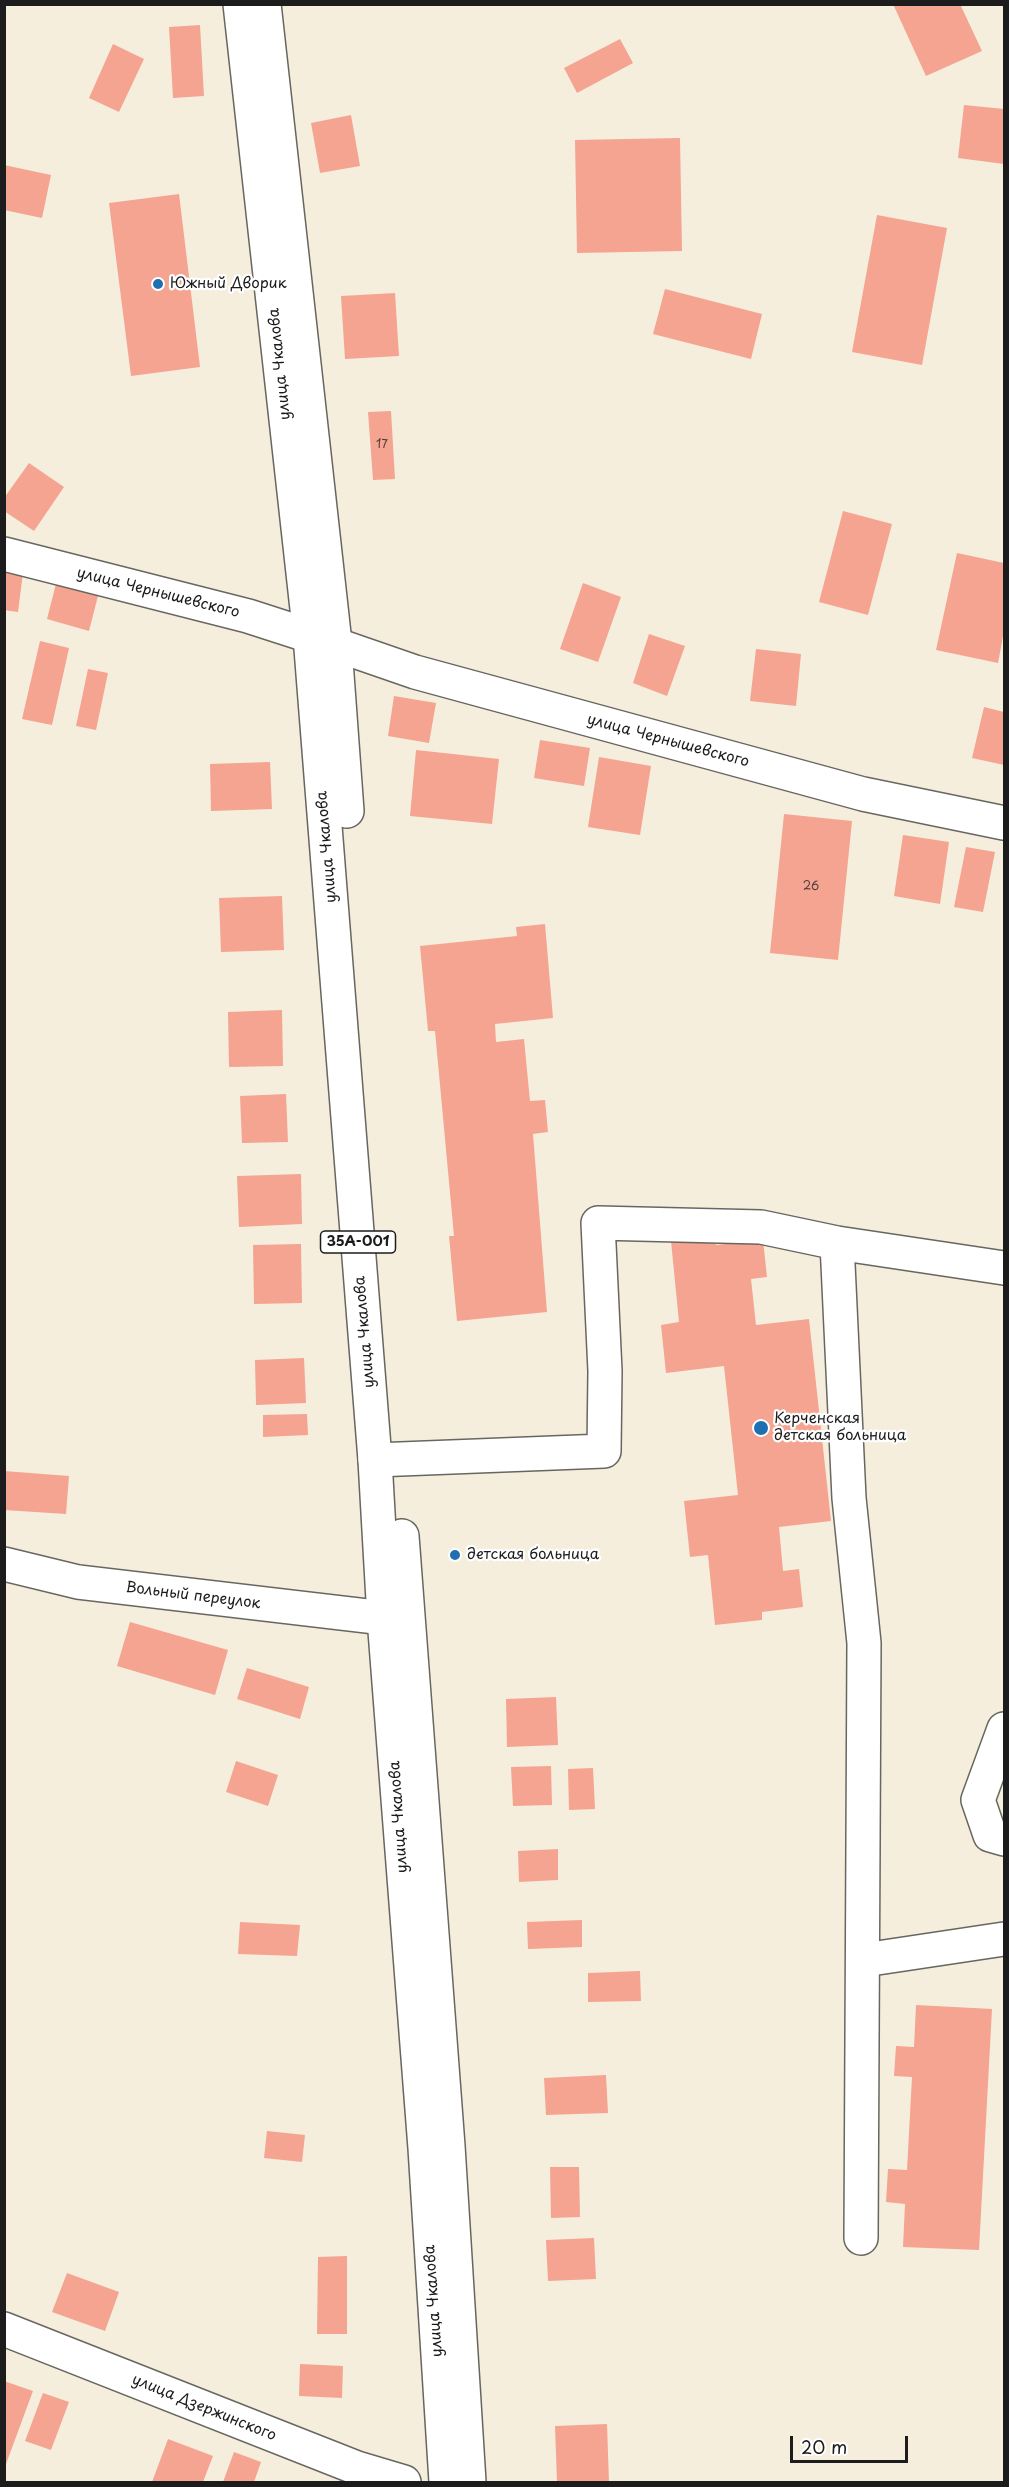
<!DOCTYPE html>
<html>
<head>
<meta charset="utf-8">
<style>
  body { margin:0 }
  #map { position:relative; width:1009px; height:2487px; overflow:hidden; background:#f5eedd; font-family:"Playpen Sans",sans-serif }
  canvas { display:block }
  .frame { position:absolute; inset:0; border:6px solid #1c1c1c; pointer-events:none }
  .scale { position:absolute; left:790px; top:2436px; width:118px; height:27px; box-sizing:border-box; border:3px solid #1c1c1c; border-top:0; padding-left:8px; font-size:18px; line-height:21px; white-space:nowrap; color:#1c1c1c; -webkit-text-stroke:4px #fff; paint-order:stroke }
</style>
</head>
<body>
<div id="map">
<canvas width="1009" height="2487"></canvas>
<div class="frame"></div>
<div class="scale">20 m</div>
</div>
<script>
const ctx = document.querySelector('canvas').getContext('2d');
ctx.lineJoin = 'round';
function fill(path, color) {
  ctx.fillStyle = color;
  ctx.fill(path, 'evenodd');
}
function shape(rows) {
  const path = new Path2D();
  for (const r of rows) {
    path.moveTo(r[0], r[1]);
    for (let i = 2; i < r.length; i += 2) path.lineTo(r[i], r[i + 1]);
  }
  return path;
}
function stroke(path, color, width, dash) {
  ctx.strokeStyle = color;
  ctx.lineWidth = width;
  ctx.lineCap = dash ? 'butt' : 'round';
  ctx.setLineDash(dash || []);
  ctx.stroke(path);
}
function label(font, color, halo, rows, align = 'center') {
  ctx.font = font + ' "Playpen Sans",sans-serif';
  ctx.lineWidth = 4.5;
  ctx.setLineDash([]);
  ctx.textBaseline = 'middle';
  ctx.strokeStyle = halo;
  ctx.fillStyle = color;
  for (const [text, x, y, turn = 0] of rows) {
    ctx.save();
    ctx.translate(x, y);
    ctx.rotate((+turn || 0) * Math.PI / 180);
    ctx.textAlign = isNaN(turn) ? turn : align;
    if (halo) ctx.strokeText(text, 0, 0);
    ctx.fillText(text, 0, 0);
    ctx.restore();
  }
}
const building = shape([
  [893,4,960,4,982,51,926,76],
  [200,25,204,96,173,98,169,27],
  [620,39,633,63,577,93,564,68],
  [113,44,144,59,119,112,89,98],
  [964,105,1004,109,1004,164,958,158],
  [351,115,360,166,320,173,311,123],
  [680,138,682,251,577,253,575,140],
  [4,165,51,175,42,218,4,210],
  [179,194,200,367,131,376,109,203],
  [877,215,947,228,922,365,852,352],
  [665,289,762,314,751,359,653,334],
  [395,293,399,356,345,359,341,296],
  [391,411,395,479,373,480,368,412],
  [29,463,64,487,34,531,4,511,4,498],
  [843,511,892,524,868,615,819,602],
  [957,553,1004,563,1004,631,998,663,936,650],
  [4,563,24,565,18,612,4,610],
  [58,576,100,588,89,631,47,619],
  [583,583,621,597,598,662,560,649],
  [649,634,685,646,667,696,633,683],
  [40,641,69,648,52,725,22,719],
  [756,649,801,654,796,706,750,701],
  [88,669,108,673,96,730,76,726],
  [394,696,436,703,429,743,388,736],
  [984,707,1004,712,1004,765,972,758],
  [540,740,590,748,584,786,534,778],
  [416,750,499,759,492,824,410,816],
  [599,757,651,766,640,835,588,827],
  [270,762,272,809,211,811,210,764],
  [784,814,852,821,838,960,770,953],
  [903,835,949,842,940,904,894,896],
  [966,847,995,852,983,912,954,907],
  [282,896,284,950,221,952,219,898],
  [545,924,553,1018,495,1024,496,1042,524,1039,530,1101,545,1100,548,1132,533,1134,547,1312,457,1321,449,1236,454,1236,435,1031,428,1031,420,946,517,936,516,927],
  [282,1010,283,1066,229,1067,228,1012],
  [286,1094,288,1142,242,1143,240,1096],
  [301,1174,302,1224,239,1227,237,1176],
  [715,1236,716,1245,763,1240,767,1277,751,1279,756,1325,809,1319,831,1521,779,1527,783,1571,799,1569,803,1607,762,1612,762,1620,715,1625,708,1555,690,1557,684,1501,738,1495,724,1366,666,1373,661,1325,679,1322,671,1241],
  [301,1244,302,1303,254,1304,253,1245],
  [304,1358,306,1403,256,1405,255,1360],
  [307,1414,308,1435,263,1437,263,1415],
  [4,1471,69,1476,66,1514,4,1510],
  [130,1622,228,1650,215,1695,117,1666],
  [247,1668,309,1687,300,1719,237,1699],
  [556,1697,558,1745,507,1747,506,1699],
  [236,1761,278,1775,268,1806,226,1792],
  [551,1766,552,1805,513,1806,511,1767],
  [593,1768,595,1809,569,1810,568,1769],
  [558,1849,558,1880,519,1882,518,1851],
  [582,1920,582,1947,528,1949,527,1922],
  [240,1922,300,1925,297,1956,238,1954],
  [640,1971,641,2001,588,2002,588,1973],
  [916,2005,992,2009,979,2250,903,2247,905,2204,886,2202,888,2169,907,2170,912,2077,894,2076,896,2046,914,2047],
  [606,2075,608,2113,546,2115,544,2078],
  [267,2131,305,2135,302,2162,264,2158],
  [550,2167,579,2167,580,2217,551,2218],
  [594,2238,596,2279,548,2281,546,2240],
  [347,2256,347,2334,317,2334,318,2257],
  [67,2273,119,2292,105,2331,52,2312],
  [300,2364,343,2366,342,2398,299,2396],
  [4,2381,33,2391,6,2464,4,2463],
  [43,2393,69,2402,51,2450,25,2441],
  [607,2424,609,2482,557,2482,555,2426],
  [168,2439,213,2456,203,2482,152,2482],
  [234,2452,261,2462,254,2482,223,2482]
]);
const minor = shape([
  [4,554,248,616,310,636],
  [334,644,415,672,863,794,1004,823],
  [837,1243,849,1498,864,1643,861,2238],
  [375,1460,604,1451,605,1371,598,1223,761,1227,837,1243,1004,1268],
  [4,1564,78,1582,384,1618],
  [1004,1729,978,1800,990,1835,1004,1839],
  [864,1960,1004,1939],
  [4,2329,357,2468,404,2482]
]);
const major = shape([
  [240,4,310,636,375,1460,384,1618,425,2148,446,2482],
  [264,4,334,634,347,811],
  [402,1536,448,2146,469,2482]
]);
const markers = [
  [158,284,6,"#1f6fb2"],
  [761,1428,8,"#1f6fb2"],
  [455,1555,6,"#1f6fb2"]
];
const numberNames = [
  ["17",382,445],
  ["26",811,887]
];
const shields = [
  [358,1242,75]
];
const shieldNames = [
  ["35А-001",358,1242]
];
const poiNames = [
  ["Южный Дворик",170,284],
  ["Керченская",774,1419],
  ["детская больница",774,1436],
  ["детская больница",467,1555]
];
const streetNames = [
  ["улица Чкалова",280,364,-96],
  ["улица Чернышевского",158,593,14],
  ["улица Чернышевского",668,741,15],
  ["улица Чкалова",327,847,-95],
  ["улица Чкалова",365,1332,-95],
  ["Вольный переулок",193,1596,7],
  ["улица Чкалова",399,1817,-94],
  ["улица Чкалова",434,2301,-94],
  ["улица Дзержинского",204,2408,22]
];
fill(building, '#f5a491');
stroke(minor, '#686660', 36);
stroke(major, '#686660', 36);
stroke(minor, '#fff', 33);
stroke(major, '#fff', 33);
for (const [x, y, r, color] of markers) {
  const dot = new Path2D();
  dot.arc(x, y, r, 0, 2 * Math.PI);
  ctx.fillStyle = color;
  ctx.fill(dot);
  stroke(dot, '#fff', 2);
}
label('12px', '#523e39', null, numberNames);
for (const [x, y, w] of shields) {
  const box = new Path2D();
  box.roundRect(x - w / 2, y - 11, w, 22, 4.5);
  ctx.fillStyle = '#fff';
  ctx.fill(box);
  stroke(box, '#1c1c1c', 1.5);
}
label('bold 14px', '#1c1c1c', null, shieldNames);
label('15px', '#1c1c1c', '#fff', poiNames, 'left');
label('15px', '#1c1c1c', '#fff', streetNames);
</script>
</body>
</html>
